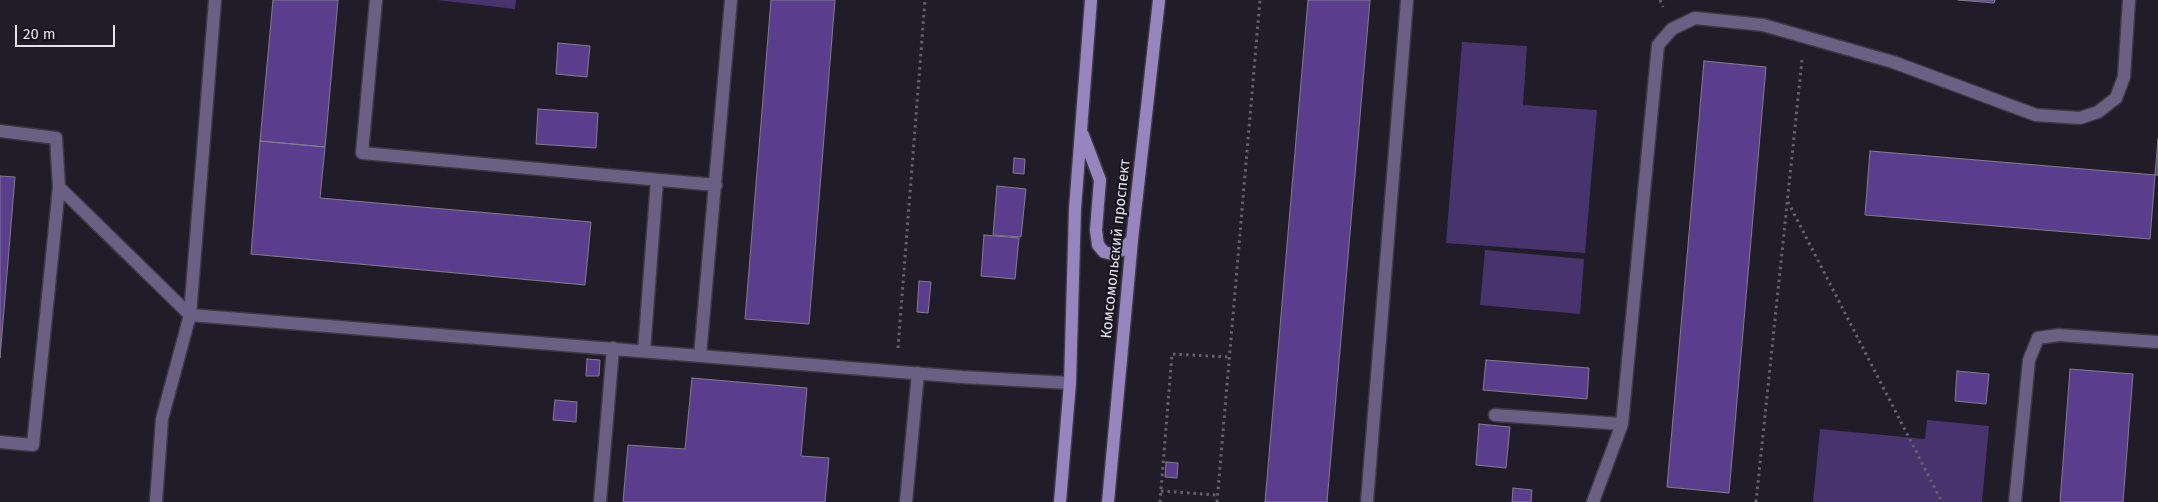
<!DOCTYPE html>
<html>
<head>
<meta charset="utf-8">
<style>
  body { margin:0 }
  #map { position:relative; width:2158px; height:502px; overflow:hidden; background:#201d28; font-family:"Fira Sans",sans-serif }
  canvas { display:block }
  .scale { position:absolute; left:15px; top:25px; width:100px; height:22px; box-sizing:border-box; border:2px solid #e5e3ea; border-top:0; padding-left:6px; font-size:15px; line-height:18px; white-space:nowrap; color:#e5e3ea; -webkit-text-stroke:4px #17141e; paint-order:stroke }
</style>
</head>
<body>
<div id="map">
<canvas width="2158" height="502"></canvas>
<div class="scale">20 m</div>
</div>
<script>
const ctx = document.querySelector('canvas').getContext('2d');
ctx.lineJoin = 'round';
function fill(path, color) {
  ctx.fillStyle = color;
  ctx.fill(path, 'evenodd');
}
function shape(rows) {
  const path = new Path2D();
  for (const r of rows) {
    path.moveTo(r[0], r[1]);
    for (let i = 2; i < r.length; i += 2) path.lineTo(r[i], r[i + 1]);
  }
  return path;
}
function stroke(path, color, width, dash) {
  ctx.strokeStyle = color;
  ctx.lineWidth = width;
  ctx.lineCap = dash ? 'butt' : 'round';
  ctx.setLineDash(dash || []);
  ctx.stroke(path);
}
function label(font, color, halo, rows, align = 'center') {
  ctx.font = font + ' "Fira Sans",sans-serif';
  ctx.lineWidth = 4;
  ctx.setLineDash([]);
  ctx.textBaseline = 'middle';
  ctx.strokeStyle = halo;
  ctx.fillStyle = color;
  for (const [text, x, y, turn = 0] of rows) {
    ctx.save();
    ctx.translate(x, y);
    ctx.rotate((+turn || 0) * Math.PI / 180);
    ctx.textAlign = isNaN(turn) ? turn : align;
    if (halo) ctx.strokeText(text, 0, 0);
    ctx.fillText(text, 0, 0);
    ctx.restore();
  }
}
const green = shape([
  [437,0,516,0,515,9],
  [1462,42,1527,46,1523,105,1597,110,1585,253,1446,243],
  [1485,250,1584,259,1580,314,1480,305],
  [1927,420,1989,426,1982,502,1813,502,1820,429,1925,439]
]);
const building = shape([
  [273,0,338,0,325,147,260,141,273,0],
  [771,0,835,0,809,324,745,319,771,0],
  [1308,0,1370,0,1327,502,1265,502,1308,0],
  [1958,0,1995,0,1994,3,1958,0],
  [558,43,590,46,587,77,556,74,558,43],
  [1704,61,1766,67,1729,493,1667,487,1704,61],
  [538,109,598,113,596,148,536,144,538,109],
  [2158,139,2158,175,2155,175,2158,139],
  [260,141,325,147,320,198,591,222,585,285,251,254,260,141],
  [1870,151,2155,175,2150,239,1865,215,1870,151],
  [1014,158,1025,159,1024,174,1013,173,1014,158],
  [0,176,15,177,0,358,0,176],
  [997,186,1026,189,1021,237,993,235,997,186],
  [984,235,1019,238,1015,279,981,276,984,235],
  [919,281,931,282,928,313,917,312,919,281],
  [587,359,600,360,599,376,586,376,587,359],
  [1486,360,1589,368,1587,399,1483,390,1486,360],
  [2070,369,2133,374,2123,502,2060,502,2070,369],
  [1957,371,1989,374,1986,404,1955,401,1957,371],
  [692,378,807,388,801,456,829,458,825,502,623,502,628,445,685,449,692,378],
  [555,400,577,402,576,422,553,420,555,400],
  [1479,424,1510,427,1506,468,1476,465,1479,424],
  [1166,462,1178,463,1177,478,1165,477,1166,462],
  [1513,488,1532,490,1531,502,1512,502,1513,488]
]);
const path = shape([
  [1660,0,1663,7],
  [1788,202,1942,502],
  [898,348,925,0],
  [1161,491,1217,495],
  [1160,502,1172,354,1229,357],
  [1217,502,1260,0],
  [1756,502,1802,60]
]);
const service = shape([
  [215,0,190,315,962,377,1070,383],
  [376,0,362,153,716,185],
  [0,131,56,138,59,187],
  [644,351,657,180],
  [700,356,731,0],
  [1495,415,1622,424],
  [0,442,33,445,59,187,190,315,162,419,156,502],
  [600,502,613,348],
  [906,502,918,373],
  [1367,502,1407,0],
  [1593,502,1622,424,1658,45,1672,29,1695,18,1763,25,1893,62,2036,115,2080,118,2098,112,2116,98,2124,77,2129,0],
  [2015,502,2029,360,2038,338,2059,335,2158,342]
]);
const secondary = shape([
  [1083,135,1100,180,1096,230,1098,245,1104,252,1112,254,1120,251,1132,240],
  [1060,502,1070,383,1075,209,1091,0],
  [1108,502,1132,240,1159,0]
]);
const streetNames = [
  ["Комсомольский проспект",1116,249,-84]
];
fill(green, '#48336f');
fill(building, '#5a3e8d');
stroke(building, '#817e8b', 1);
stroke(service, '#3c3943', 15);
stroke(secondary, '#3c3943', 15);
stroke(path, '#65626c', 3, [2.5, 4]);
stroke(service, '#6a6084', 12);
stroke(secondary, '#9685bf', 12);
label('15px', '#e5e3ea', '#17141e', streetNames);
</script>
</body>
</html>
